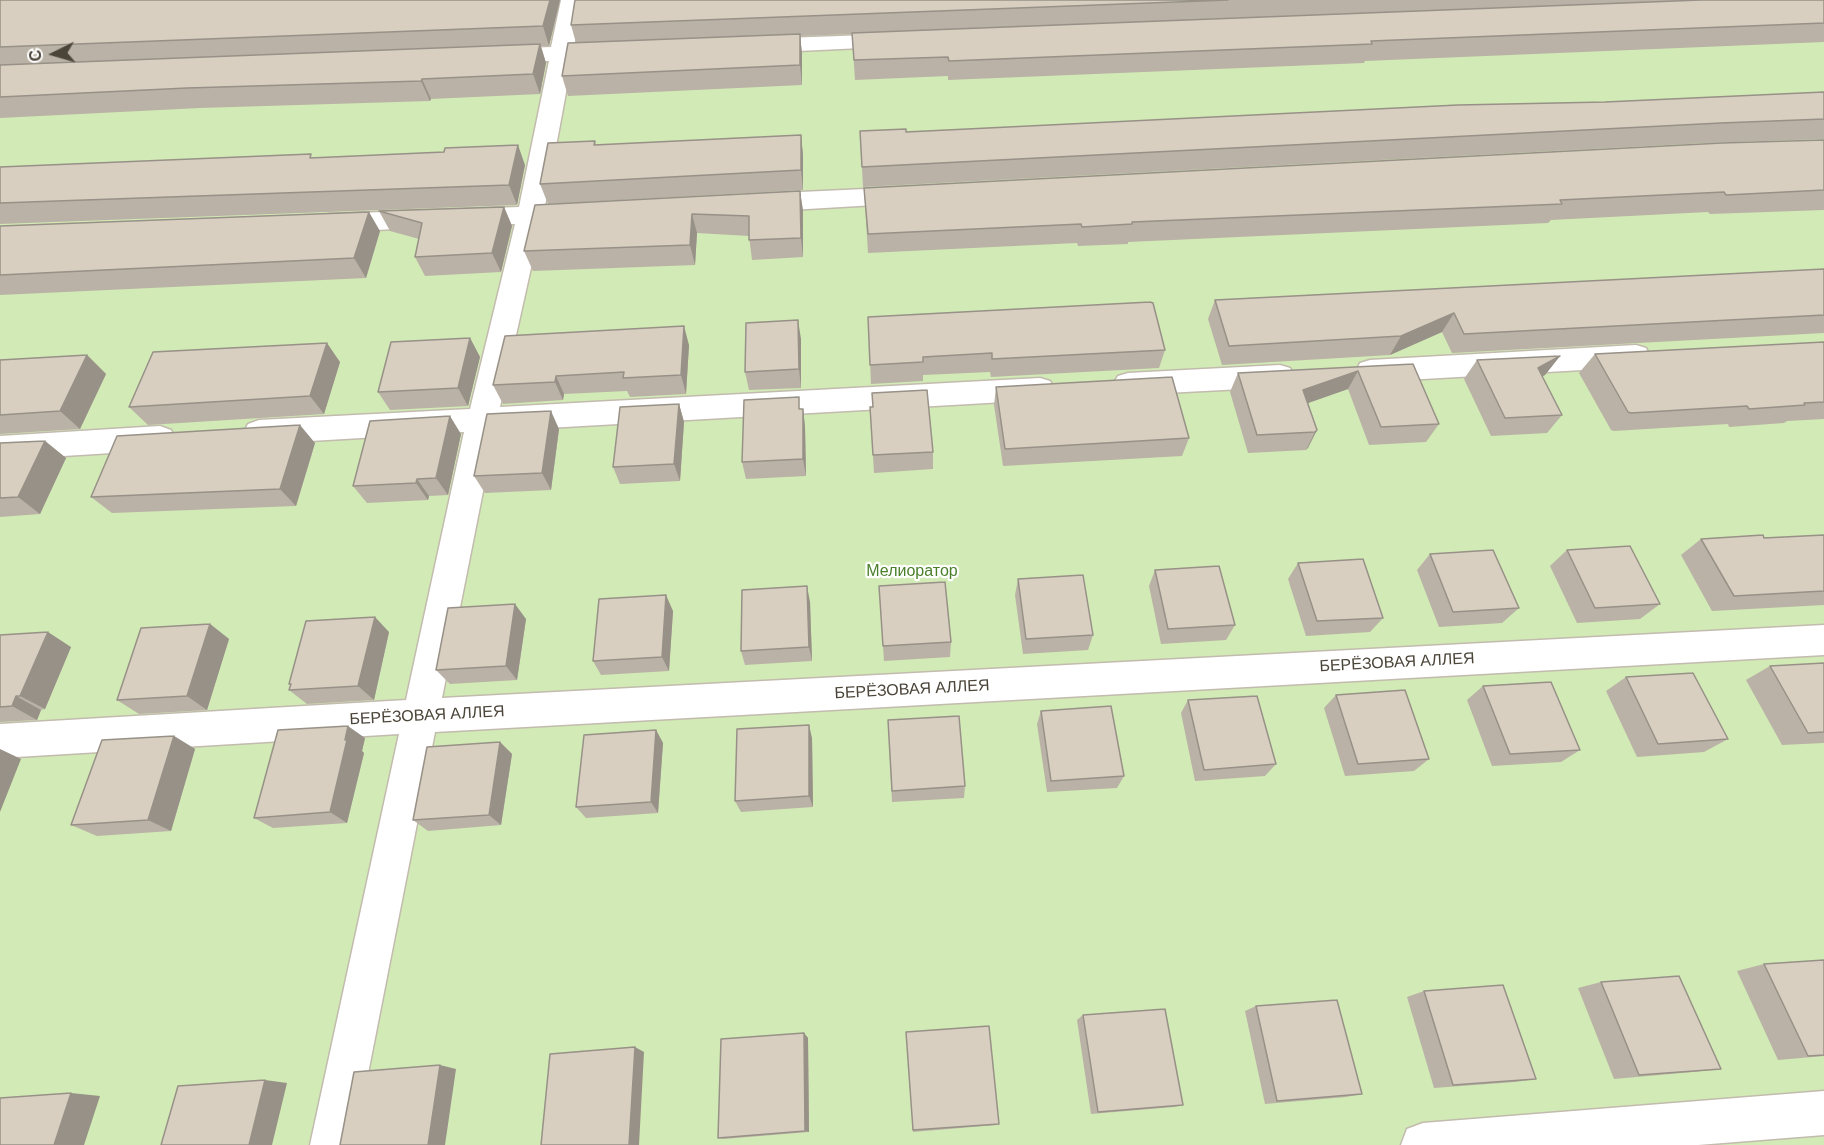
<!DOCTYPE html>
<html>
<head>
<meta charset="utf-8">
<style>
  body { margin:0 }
  #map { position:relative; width:1824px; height:1145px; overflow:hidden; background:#f6f3ec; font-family:"DM Sans",sans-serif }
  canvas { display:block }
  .north { position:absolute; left:24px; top:24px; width:60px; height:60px; -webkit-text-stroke:4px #fff; paint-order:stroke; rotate:265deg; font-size:16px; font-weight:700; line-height:24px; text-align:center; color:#4b4439 }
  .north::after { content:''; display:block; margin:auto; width:21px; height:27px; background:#4b4439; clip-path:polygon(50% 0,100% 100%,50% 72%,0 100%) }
</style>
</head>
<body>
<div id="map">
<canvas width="1824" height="1145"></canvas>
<div class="north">С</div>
</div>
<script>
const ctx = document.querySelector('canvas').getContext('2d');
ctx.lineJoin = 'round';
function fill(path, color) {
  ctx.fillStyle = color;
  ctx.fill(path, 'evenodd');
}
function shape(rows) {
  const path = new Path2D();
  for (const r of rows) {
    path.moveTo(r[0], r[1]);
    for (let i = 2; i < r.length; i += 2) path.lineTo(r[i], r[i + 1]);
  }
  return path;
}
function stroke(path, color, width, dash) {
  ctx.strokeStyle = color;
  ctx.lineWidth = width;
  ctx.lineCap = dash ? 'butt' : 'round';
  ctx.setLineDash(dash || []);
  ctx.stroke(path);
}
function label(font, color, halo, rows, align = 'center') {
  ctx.font = font + ' "DM Sans",sans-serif';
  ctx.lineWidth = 4.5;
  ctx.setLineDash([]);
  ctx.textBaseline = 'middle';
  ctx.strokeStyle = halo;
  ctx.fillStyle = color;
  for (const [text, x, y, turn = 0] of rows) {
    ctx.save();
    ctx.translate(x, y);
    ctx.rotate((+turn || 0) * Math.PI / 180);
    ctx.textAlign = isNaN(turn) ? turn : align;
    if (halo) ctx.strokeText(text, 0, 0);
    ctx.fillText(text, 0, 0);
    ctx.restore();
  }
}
const green = shape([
  [0,0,1824,0,1824,1145,0,1145]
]);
const minor = shape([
  [561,0,583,0,574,47,611,45,619,47,622,52,619,57,611,59,572,60,545,206,577,204,586,207,590,213,586,219,577,222,541,223,500,407,1040,378,1050,381,1055,389,1050,397,1040,400,495,431,442,698,1824,625,1824,655,435,732,354,1145,310,1145,399,734,0,758,0,724,406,700,464,432,259,444,248,440,244,432,248,424,259,420,470,409,515,224,329,232,320,229,316,223,320,217,329,214,519,207,549,61,498,63,490,61,487,56,490,51,498,49,551,47,561,0],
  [896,34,904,36,907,41,904,46,756,53,748,51,745,46,748,41,756,39,896,34],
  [909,187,918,189,922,195,918,201,909,203,757,212,748,209,744,203,748,197,757,194,909,187],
  [1636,345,1646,348,1650,356,1646,364,1636,367,1370,382,1360,379,1356,371,1360,363,1370,360,1636,345],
  [1280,365,1290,368,1295,376,1290,384,1280,387,1128,395,1118,392,1113,384,1118,376,1128,373,1280,365],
  [160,426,171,430,175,438,171,446,160,450,0,460,0,436,160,426],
  [1824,1091,1824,1135,1698,1145,1401,1145,1407,1129,1423,1123,1824,1091]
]);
const wall = shape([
  [0,0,560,0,549,46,541,46,546,63,540,94,431,99,430,101,200,108,0,118],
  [575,0,1824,0,1824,42,1365,61,1364,63,948,80,948,76,855,80,852,34,800,36,802,54,802,85,568,96,562,76,576,43,571,25],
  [1824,92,1824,139,1706,143,863,187,860,131,906,132,1605,102],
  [801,135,803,155,803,190,548,204,540,184,595,141,596,145],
  [1824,140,1824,210,1710,214,1708,212,1551,220,1548,223,1128,242,1128,244,1078,246,1077,243,868,253,864,188],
  [313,158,525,165,517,205,0,224,0,167],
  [800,191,803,211,803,257,752,260,749,236,697,233,695,265,533,271,524,251,535,205],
  [504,207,512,226,501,272,425,276,415,257,419,239,390,231,379,211],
  [0,226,380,231,366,278,0,295],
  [1824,269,1824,333,1452,353,1442,332,1390,355,1222,365,1208,319,1215,300],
  [868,317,1165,350,1159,368,991,377,990,372,923,375,923,381,871,384],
  [470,338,480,357,468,406,390,410,378,392],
  [801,339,801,388,749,390,745,372],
  [1824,342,1824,419,1787,421,1784,423,1729,427,1728,424,1614,431,1611,430,1579,373,1595,354],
  [689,345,686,394,630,397,627,391,564,394,563,400,503,404,493,385],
  [87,355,106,374,80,429,0,434,0,360],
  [1560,356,1545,375,1542,376,1562,415,1547,433,1491,436,1464,379,1477,360],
  [340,362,324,414,148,425,129,407],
  [1413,364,1439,424,1426,442,1369,445,1348,389,1308,403,1317,430,1306,450,1248,453,1230,392,1238,373],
  [996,387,1189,438,1182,456,1003,466,994,405],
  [679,404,684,422,680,481,620,484,613,467],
  [870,407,933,452,933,469,874,473],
  [803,409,805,427,806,476,746,479,742,462],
  [559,429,551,490,485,493,474,476],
  [461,434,448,495,429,496,428,500,367,503,353,486],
  [45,441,66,458,40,514,0,517,0,443],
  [315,443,296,506,112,513,91,497],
  [1824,535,1824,605,1712,611,1681,555,1701,539,1764,538],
  [1567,550,1660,604,1640,619,1577,623,1550,566],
  [1430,554,1519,608,1502,623,1439,627,1417,570],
  [1298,563,1383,618,1370,632,1306,636,1288,579],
  [1155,570,1235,625,1226,640,1161,644,1149,586],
  [1018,579,1093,635,1088,650,1023,654,1015,595],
  [879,586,951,642,950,657,884,661],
  [810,602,812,661,745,665,741,651],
  [673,611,669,671,601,675,593,661],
  [526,619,517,680,450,684,436,670],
  [210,624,229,639,207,710,139,714,117,700],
  [389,632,374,700,307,704,289,690,291,686,289,684],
  [0,635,71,647,45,709,41,710,37,720,0,722],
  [1824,663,1824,743,1782,745,1746,680,1770,666],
  [1626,677,1728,739,1704,752,1637,757,1606,691],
  [1483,686,1580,750,1561,762,1492,766,1467,700],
  [1336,695,1429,759,1414,771,1345,776,1324,708],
  [1188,700,1276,764,1265,776,1195,781,1181,713],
  [1041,711,1124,776,1117,788,1047,792,1037,724],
  [888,720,965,786,964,798,892,802],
  [656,730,663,743,658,813,586,818,576,807],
  [174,736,195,749,171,831,97,836,71,825],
  [365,738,362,751,364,753,347,823,273,828,254,818],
  [812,738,813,807,741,812,735,801],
  [500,742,512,754,501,825,428,831,413,820],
  [1824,960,1824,1056,1778,1060,1737,971,1764,964],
  [1601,982,1721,1069,1693,1072,1614,1079,1578,988],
  [1424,991,1536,1079,1515,1082,1434,1088,1407,997],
  [1256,1006,1362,1094,1346,1097,1265,1104,1245,1011],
  [1083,1015,1183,1105,1174,1107,1091,1114,1077,1020],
  [906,1032,999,1124,996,1125,913,1132],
  [804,1033,808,1038,809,1132,724,1139,718,1138]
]);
const shadedWall = shape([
  [550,0,560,0,549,46,543,26],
  [800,34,802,54,802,85,800,65],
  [540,44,546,63,540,94,533,74],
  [422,79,431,99,430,101,421,81],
  [801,135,803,155,803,190,801,170],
  [518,145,525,165,517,205,509,185],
  [800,191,803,211,803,257,801,238],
  [504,207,512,226,501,272,492,253],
  [369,212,380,231,366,278,354,258],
  [692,214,697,233,695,265,690,245],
  [1454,313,1442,332,1390,355,1401,336],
  [798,320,801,339,801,388,799,369],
  [684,326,689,345,686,394,681,375],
  [470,338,480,357,468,406,458,388],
  [327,343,340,362,324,414,310,396],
  [87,355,106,374,80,429,60,411],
  [1560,356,1545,375,1523,386,1538,368],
  [1358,371,1348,389,1294,408,1303,390],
  [556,376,564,394,563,400,555,382],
  [679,404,684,422,680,481,674,464],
  [803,409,805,427,806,476,803,459],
  [551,411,559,429,551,490,542,473],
  [450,416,461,434,448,495,436,478],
  [300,425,315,443,296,506,280,489],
  [1317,430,1308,448,1306,450,1315,432],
  [45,441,66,458,40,514,18,497],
  [417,479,429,496,428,500,416,483],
  [807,586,810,602,812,661,809,647],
  [666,595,673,611,669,671,662,657],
  [515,604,526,619,517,680,506,666],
  [375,617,389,632,374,700,358,686],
  [210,624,229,639,207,710,187,696],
  [48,632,71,647,45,709,20,696],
  [16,696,41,710,37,720,12,706],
  [809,725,812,738,813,807,809,796],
  [348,726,365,738,362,751,364,753,347,823,330,812],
  [656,730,663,743,658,813,651,802],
  [174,736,195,749,171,831,148,820],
  [500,742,512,754,501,825,489,815],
  [0,749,21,759,0,812],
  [804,1033,808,1038,809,1132,805,1131],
  [635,1047,644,1052,639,1145,629,1145],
  [440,1065,456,1069,445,1145,428,1145],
  [265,1080,287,1083,272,1145,249,1145],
  [71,1093,100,1096,84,1145,54,1145]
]);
const building = shape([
  [0,0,550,0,543,26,0,47,0,0],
  [575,0,1228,0,571,25,575,0],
  [1701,0,1824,0,1824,23,1371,41,1372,44,949,61,948,57,854,60,852,33,1701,0],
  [800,34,800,65,562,76,568,43,800,34],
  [540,44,533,74,422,79,421,81,187,88,0,97,0,65,540,44],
  [1824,92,1824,119,1721,123,862,167,860,131,906,129,906,132,1458,105,1605,102,1824,92],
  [801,135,801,170,540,184,548,143,595,141,594,145,801,135],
  [1824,140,1824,190,1726,195,1724,192,1560,200,1562,204,1132,222,1132,224,1082,227,1081,224,868,234,864,188,1722,143,1824,140],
  [518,145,509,185,0,203,0,167,311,154,310,158,444,152,445,148,518,145],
  [800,191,801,238,749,240,749,216,692,214,690,245,524,251,535,205,800,191],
  [504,207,492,253,415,257,422,223,379,211,504,207],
  [369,212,354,258,0,275,0,226,369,212],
  [1824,269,1824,315,1464,334,1454,313,1401,336,1229,346,1215,300,1824,269],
  [1150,302,1153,303,1165,350,992,359,992,353,923,357,923,362,870,365,868,317,1150,302],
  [798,320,799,369,745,372,746,323,798,320],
  [684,326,681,375,623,378,624,372,556,376,555,382,493,385,505,336,684,326],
  [470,338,458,388,378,392,391,342,470,338],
  [1824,342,1824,402,1804,403,1805,405,1749,409,1747,406,1631,413,1628,412,1595,354,1824,342],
  [327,343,310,396,129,407,153,352,327,343],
  [87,355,60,411,0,415,0,360,87,355],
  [1560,356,1538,368,1562,415,1505,418,1477,360,1560,356],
  [1413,364,1439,424,1381,427,1358,371,1303,390,1317,430,1315,432,1257,435,1238,373,1413,364],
  [1172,377,1189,438,1005,449,996,387,1172,377],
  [927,390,933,452,873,455,870,407,873,407,872,393,927,390],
  [799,397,799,409,803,409,803,459,742,462,744,400,799,397],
  [679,404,674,464,613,467,620,407,679,404],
  [551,411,542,473,474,476,487,414,551,411],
  [450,416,436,478,417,479,416,483,353,486,370,421,450,416],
  [300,425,280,489,91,497,117,436,300,425],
  [45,441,18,497,0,498,0,443,45,441],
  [1763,535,1764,538,1824,535,1824,591,1734,596,1701,539,1763,535],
  [1630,546,1660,604,1595,608,1567,550,1630,546],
  [1493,550,1519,608,1453,612,1430,554,1493,550],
  [1363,559,1383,618,1317,621,1298,563,1363,559],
  [1219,566,1235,625,1168,629,1155,570,1219,566],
  [1083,575,1093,635,1026,639,1018,579,1083,575],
  [945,582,951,642,883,646,879,586,945,582],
  [807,586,809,647,741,651,742,590,807,586],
  [666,595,662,657,593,661,599,599,666,595],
  [515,604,506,666,436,670,448,608,515,604],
  [375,617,358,686,289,690,291,684,289,684,306,621,375,617],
  [210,624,187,696,117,700,141,628,210,624],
  [48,632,20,696,16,696,12,706,0,707,0,635,48,632],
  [1824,663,1824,732,1808,733,1770,666,1824,663],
  [1693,673,1728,739,1658,744,1626,677,1693,673],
  [1551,682,1580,750,1510,754,1483,686,1551,682],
  [1405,690,1429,759,1358,764,1336,695,1405,690],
  [1257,696,1276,764,1204,770,1188,700,1257,696],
  [1111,706,1124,776,1051,781,1041,711,1111,706],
  [959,716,965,786,892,791,888,720,959,716],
  [809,725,809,796,735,801,737,729,809,725],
  [348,726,345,740,347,740,330,812,254,818,278,730,348,726],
  [656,730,651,802,576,807,584,735,656,730],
  [174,736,148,820,71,825,102,740,174,736],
  [500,742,489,815,413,820,427,747,500,742],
  [1824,960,1824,1055,1808,1056,1764,964,1824,960],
  [1679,976,1721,1069,1639,1075,1601,982,1679,976],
  [1503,985,1536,1079,1453,1085,1424,991,1503,985],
  [1337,1000,1362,1094,1277,1101,1256,1006,1337,1000],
  [1165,1009,1183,1105,1098,1112,1083,1015,1165,1009],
  [989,1026,999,1124,913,1130,906,1032,989,1026],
  [804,1033,805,1131,718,1138,721,1039,804,1033],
  [635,1047,629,1145,541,1145,550,1054,635,1047],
  [440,1065,428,1145,340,1145,354,1072,440,1065],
  [265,1080,249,1145,161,1145,178,1086,265,1080],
  [71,1093,54,1145,0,1145,0,1098,71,1093]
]);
const parkNames = [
  ["Мелиоратор",912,572]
];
const streetNames = [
  ["БЕРЁЗОВАЯ АЛЛЕЯ",1397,663,-3],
  ["БЕРЁЗОВАЯ АЛЛЕЯ",912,690,-3],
  ["БЕРЁЗОВАЯ АЛЛЕЯ",427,716,-3]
];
fill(green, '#d2eab5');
stroke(minor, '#c2bbae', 3);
fill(minor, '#fff');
fill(wall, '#bab2a6');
fill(shadedWall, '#979187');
fill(building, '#d8cfc1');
stroke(building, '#979187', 1.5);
label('16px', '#4a7f2a', '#fff', parkNames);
label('16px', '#4b4439', '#fff', streetNames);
</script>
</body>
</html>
